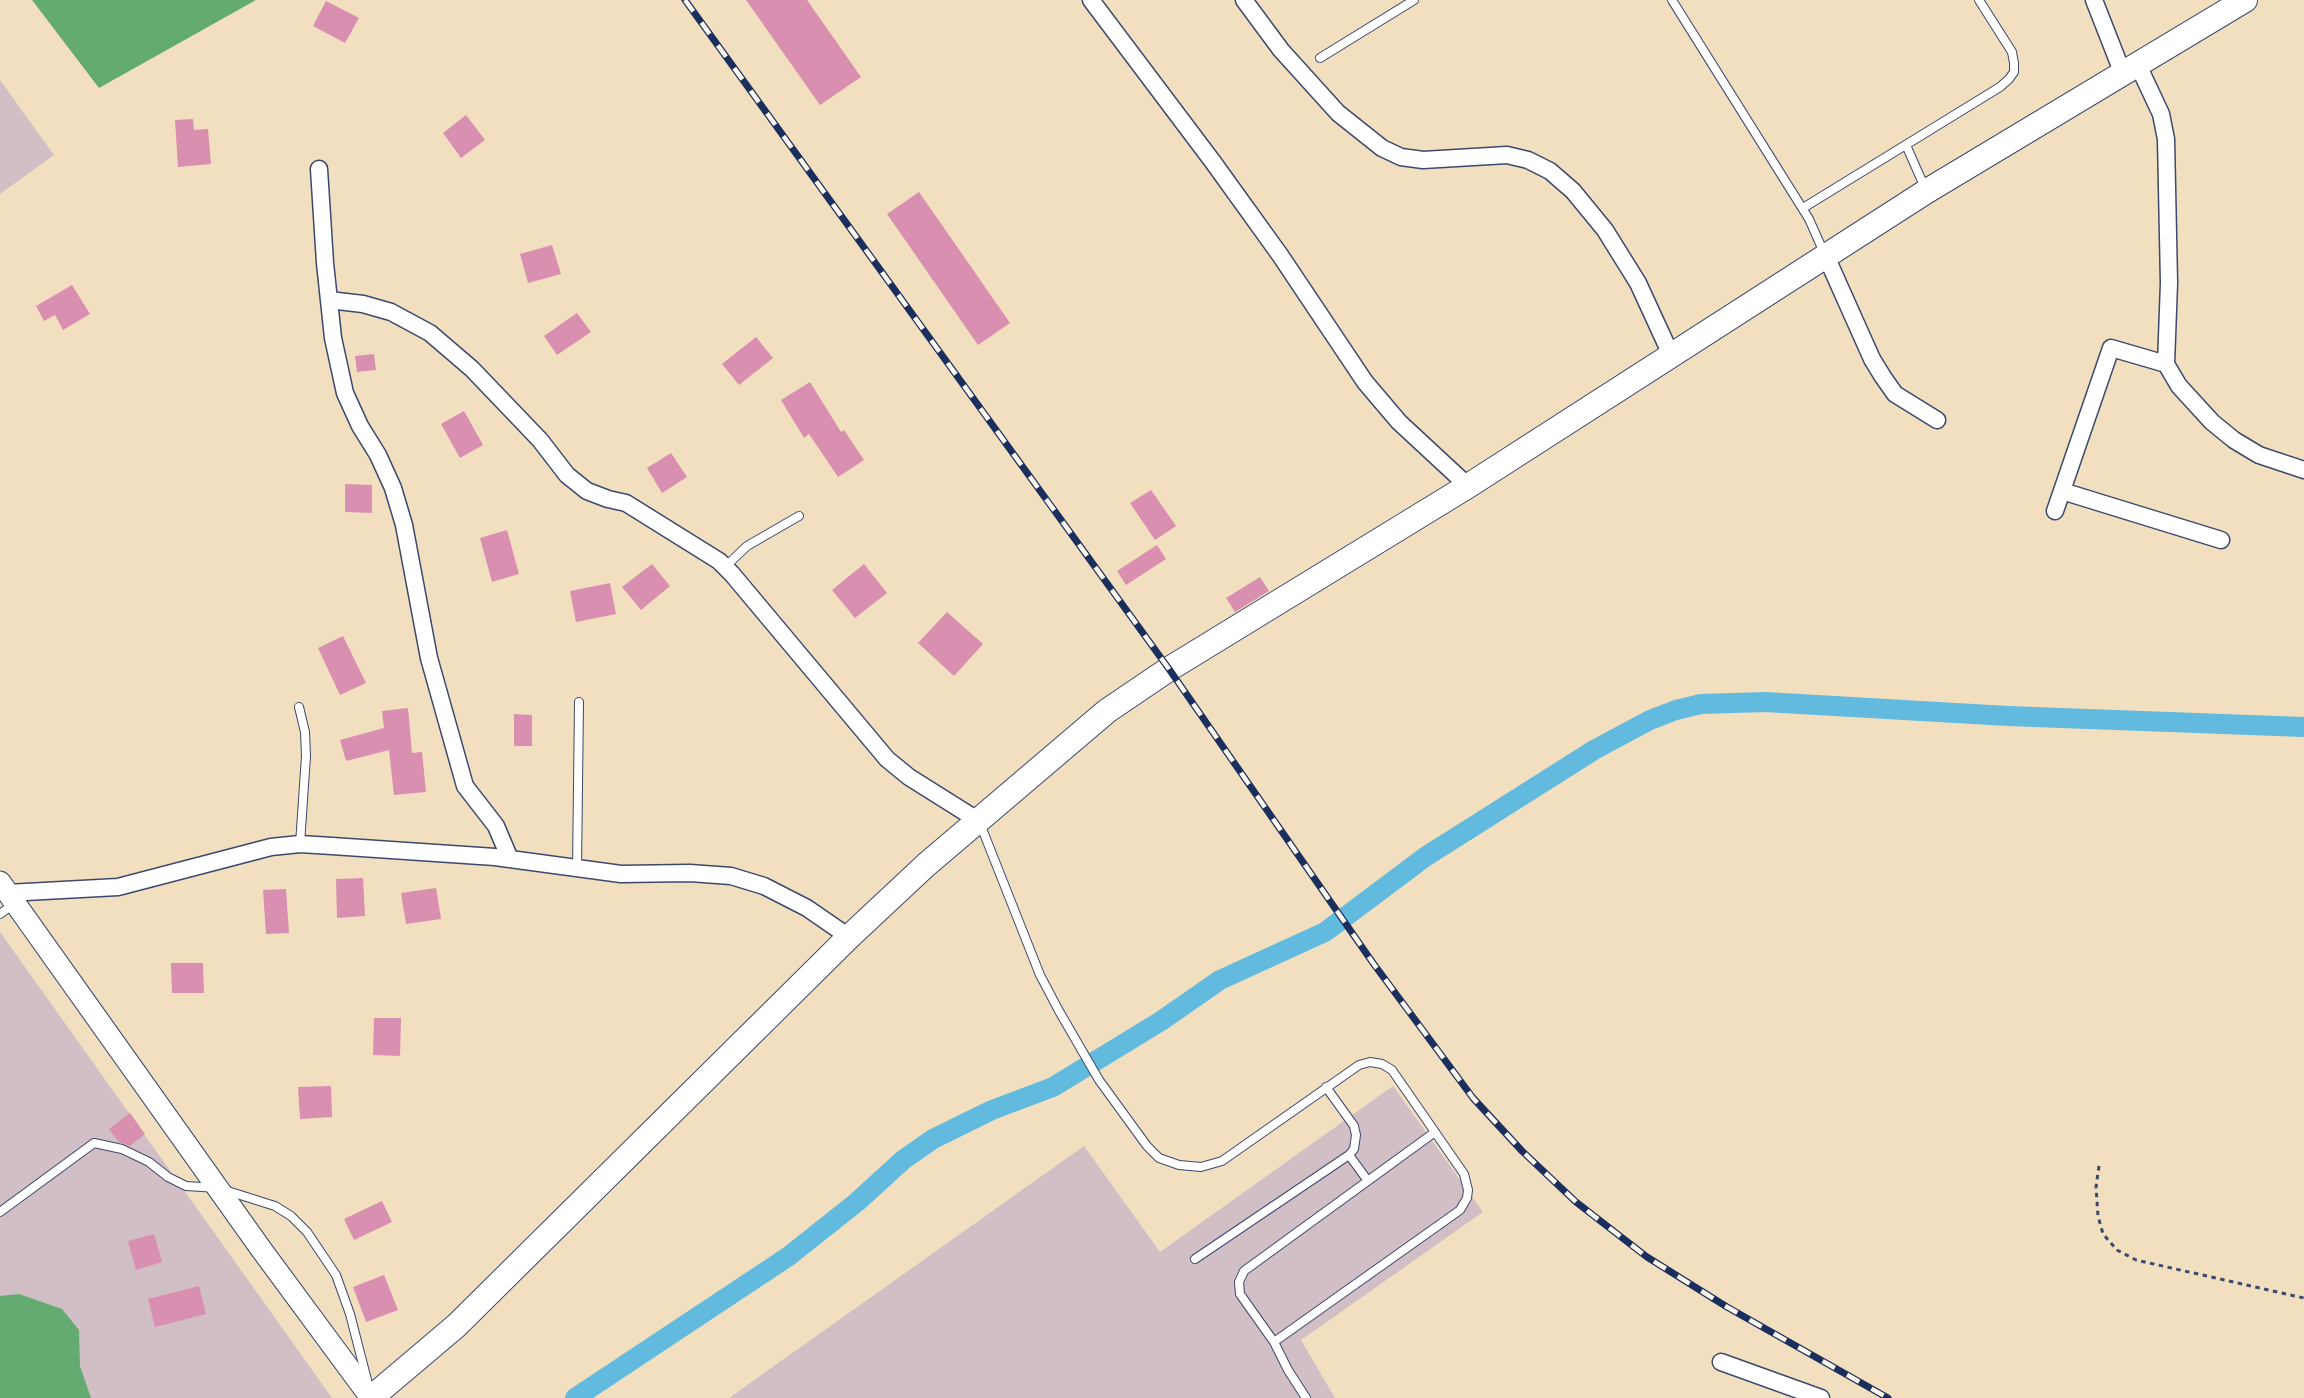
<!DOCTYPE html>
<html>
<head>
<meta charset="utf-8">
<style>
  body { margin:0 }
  canvas { display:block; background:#f1dfc0 }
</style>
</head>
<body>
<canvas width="2304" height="1398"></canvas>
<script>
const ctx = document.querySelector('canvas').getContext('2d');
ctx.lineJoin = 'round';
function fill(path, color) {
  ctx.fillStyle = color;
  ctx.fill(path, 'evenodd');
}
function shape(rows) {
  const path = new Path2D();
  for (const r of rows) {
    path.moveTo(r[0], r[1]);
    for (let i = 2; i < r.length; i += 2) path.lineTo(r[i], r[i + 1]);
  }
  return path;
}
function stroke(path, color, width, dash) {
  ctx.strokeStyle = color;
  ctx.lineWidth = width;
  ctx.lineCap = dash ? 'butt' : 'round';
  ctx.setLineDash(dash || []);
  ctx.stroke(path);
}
const industrial = shape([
  [0,80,54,155,0,194],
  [0,932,332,1398,0,1398],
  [1393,1086,1483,1212,1301,1340,1335,1398,729,1398,1084,1146,1160,1252]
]);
const forest = shape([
  [32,0,256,0,99,88],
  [19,1294,62,1309,79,1330,80,1366,91,1398,0,1398,0,1296]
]);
const canal = shape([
  [575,1398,789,1256,857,1202,903,1160,933,1139,992,1110,1053,1087,1161,1021,1220,980,1325,932,1425,857,1594,750,1650,720,1676,710,1701,704,1765,702,2008,716,2304,727]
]);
const building = shape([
  [746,0,807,0,861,77,820,105],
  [326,1,359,18,345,43,313,26],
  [466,115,485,140,461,158,443,133],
  [193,119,194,130,208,129,211,164,178,167,175,120],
  [919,192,1010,323,978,345,887,214],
  [552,245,561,274,528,283,520,254],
  [72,285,90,314,63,330,55,315,44,321,36,306],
  [577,313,591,332,557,355,544,336],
  [756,337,773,358,739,385,722,364],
  [374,354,376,370,357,372,355,356],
  [810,382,841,432,844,430,864,460,838,477,809,434,804,438,781,400],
  [464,411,483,445,460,458,441,424],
  [671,453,687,477,662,493,647,468],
  [345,484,372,485,372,513,345,512],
  [1151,490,1176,526,1155,540,1130,503],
  [507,530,519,574,492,582,480,538],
  [1157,545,1166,559,1126,585,1117,571],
  [652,564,670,586,641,610,622,587],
  [864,564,887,593,855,618,832,590],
  [1260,577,1269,591,1235,612,1226,598],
  [610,583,616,614,576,622,570,591],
  [947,612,983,644,954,676,918,643],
  [343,636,366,683,340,695,318,648],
  [408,708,412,753,422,752,426,792,394,795,389,750,346,761,340,740,384,728,382,711],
  [514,714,532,715,532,746,514,746],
  [363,878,365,916,337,918,336,879],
  [436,888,441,919,406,924,401,893],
  [286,889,289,933,266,934,263,890],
  [171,963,203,963,204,993,172,993],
  [374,1018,401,1018,400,1056,373,1055],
  [331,1086,332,1117,300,1119,298,1087],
  [130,1113,145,1134,130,1146,119,1142,109,1129],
  [382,1201,392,1222,354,1240,344,1219],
  [154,1234,162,1262,136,1270,128,1241],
  [384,1275,398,1310,366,1322,353,1287],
  [199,1286,206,1314,155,1327,148,1299]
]);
const path = shape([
  [2099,1166,2096,1187,2098,1216,2103,1234,2117,1250,2136,1260,2304,1298]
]);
const service = shape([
  [1672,0,1809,219,1825,255],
  [1320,58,1414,0],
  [1906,145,1925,188],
  [1803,208,2000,87,2009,79,2014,72,2014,63,2012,52,1979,0],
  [725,567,747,546,799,516],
  [299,707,305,732,306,756,300,844],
  [979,821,1040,975,1059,1011,1099,1080,1147,1146,1159,1158,1179,1165,1201,1167,1222,1161,1359,1065,1370,1062,1382,1064,1392,1070,1464,1174,1468,1190,1467,1198,1460,1210,1274,1342,1288,1370,1306,1398],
  [577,869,579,702],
  [0,914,14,904],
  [1349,1155,1368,1181],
  [0,1212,94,1143,122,1149,149,1162,168,1177,186,1186,218,1188,275,1206,291,1216,307,1232,336,1275,350,1314,367,1380],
  [1195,1259,1349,1155,1354,1149,1356,1135,1354,1126,1326,1087],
  [1274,1342,1240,1294,1239,1282,1244,1271,1435,1132]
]);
const minor = shape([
  [1091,0,1213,162,1280,255,1365,382,1399,422,1468,486],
  [1244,0,1281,50,1338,113,1382,148,1401,157,1423,160,1507,155,1528,160,1550,171,1573,191,1605,230,1638,283,1672,357],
  [2094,0,2123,74],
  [2138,65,2161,114,2166,139,2169,283,2166,364,2179,386,2212,422,2234,440,2259,455,2304,470],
  [319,169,325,263,333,338,345,393,360,426,378,455,393,488,404,525,429,658,465,786,496,826,510,859],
  [1826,256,1872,359,1883,377,1895,394,1937,420],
  [329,300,363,304,391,312,430,333,472,369,540,440,567,475,587,491,608,499,626,503,719,561,732,574,887,759,909,777,979,821],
  [2062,491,2221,540],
  [2055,511,2111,348,2166,364],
  [7,893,118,887,271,847,300,844,332,846,495,857,621,874,690,873,731,876,764,886,807,908,849,937],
  [1721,1362,1821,1398]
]);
const tertiary = shape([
  [0,882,261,1249,371,1398]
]);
const secondary = shape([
  [371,1398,456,1326,849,937,926,865,1107,711,1169,669,1468,486,1927,191,2245,0]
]);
const rail = shape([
  [685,0,1169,669,1373,963,1473,1098,1522,1151,1576,1202,1647,1257,1727,1307,1888,1398]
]);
fill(industrial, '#d2bec5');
fill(forest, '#64ab72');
stroke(canal, '#62bbdf', 20);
fill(building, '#d98faf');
stroke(service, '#3b496d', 10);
stroke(minor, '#3b496d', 19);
stroke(tertiary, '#3b496d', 23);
stroke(secondary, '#3b496d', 26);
stroke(path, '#3b496d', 3, [4.5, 4.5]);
stroke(service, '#fff', 8);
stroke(minor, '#fff', 16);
stroke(tertiary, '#fff', 21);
stroke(secondary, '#fff', 24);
stroke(rail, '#1b2f5e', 7);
stroke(rail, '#fbf7ec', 4.5, [14]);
</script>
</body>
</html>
